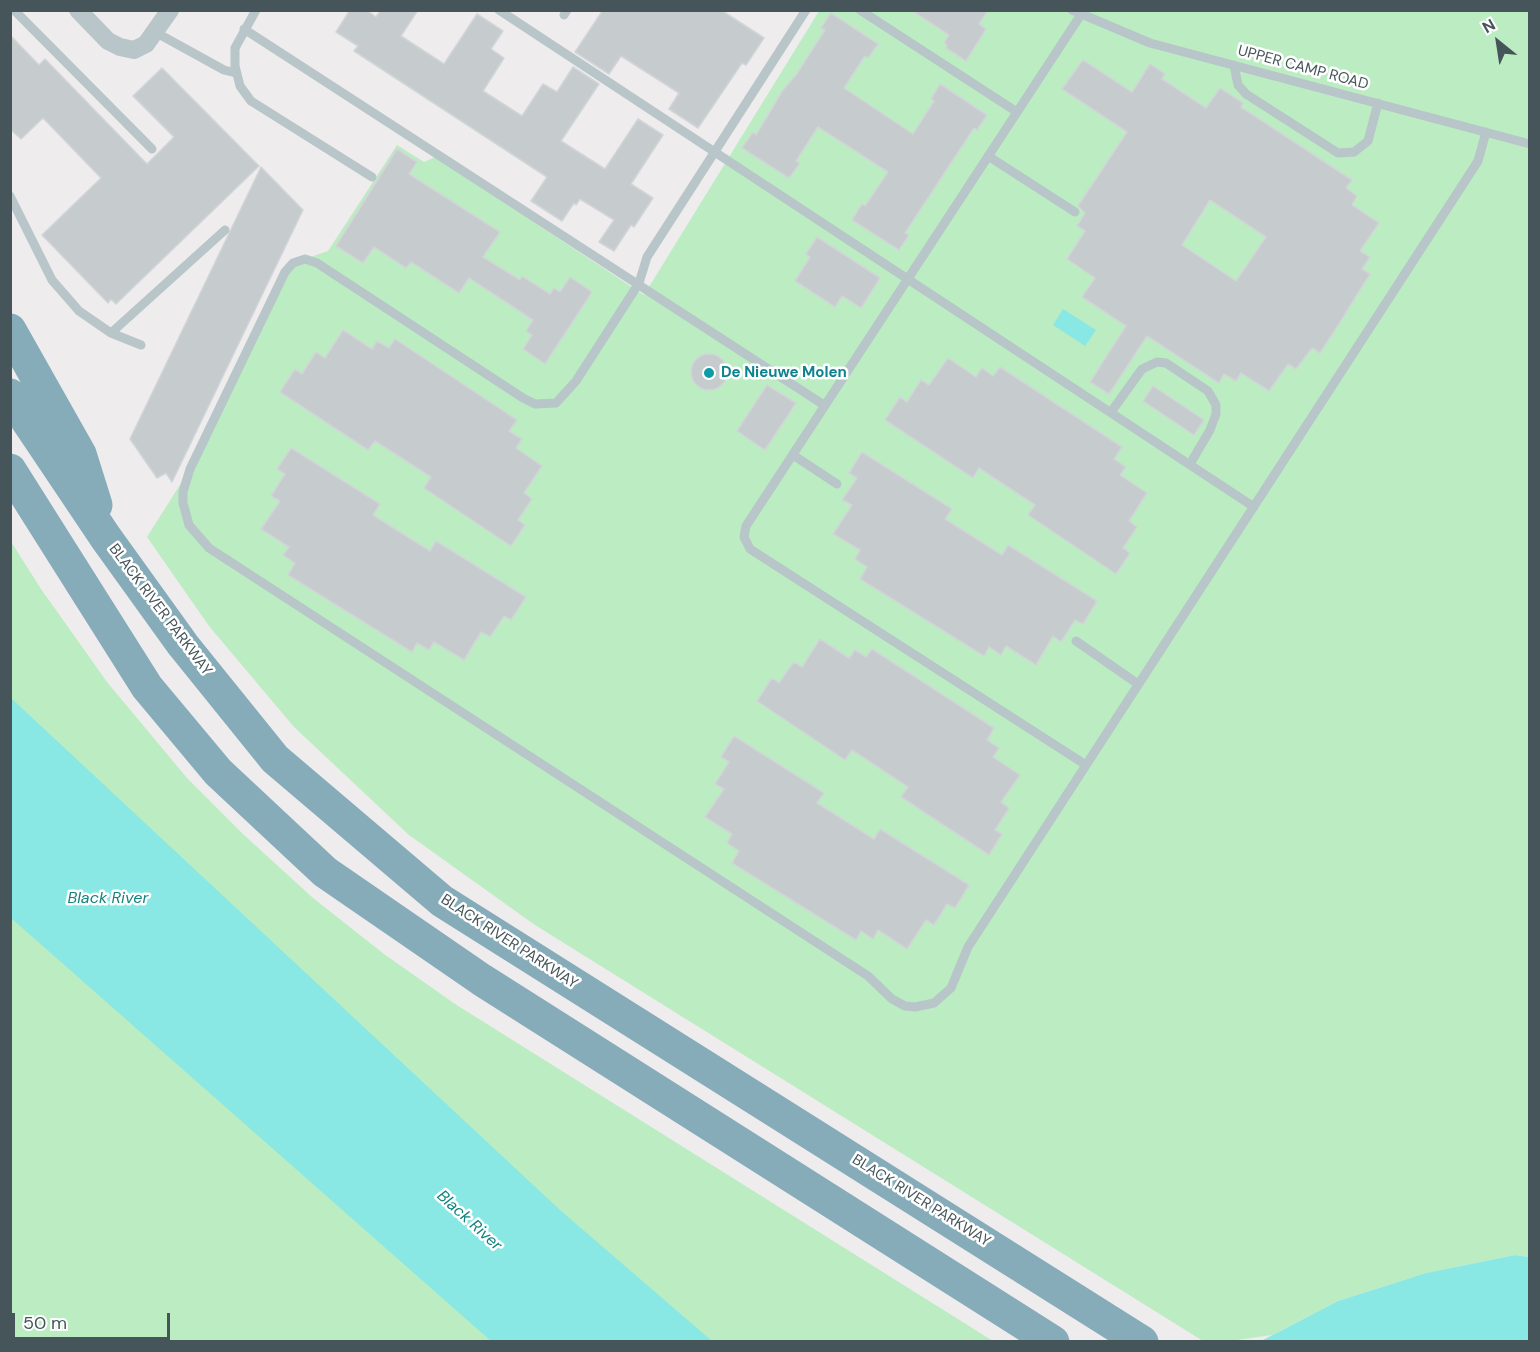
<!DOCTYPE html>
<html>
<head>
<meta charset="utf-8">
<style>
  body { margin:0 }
  #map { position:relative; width:1540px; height:1352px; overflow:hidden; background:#efeced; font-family:"DM Sans",sans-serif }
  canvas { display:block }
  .frame { position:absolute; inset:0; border:12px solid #465559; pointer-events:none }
  .north { position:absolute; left:1468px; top:12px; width:60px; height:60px; -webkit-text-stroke:4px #fff; paint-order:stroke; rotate:330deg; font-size:16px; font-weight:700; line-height:24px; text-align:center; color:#465559 }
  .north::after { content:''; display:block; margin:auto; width:21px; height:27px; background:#465559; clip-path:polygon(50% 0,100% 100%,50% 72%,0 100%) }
  .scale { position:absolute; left:12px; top:1313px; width:158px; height:27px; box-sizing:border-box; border:3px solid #465559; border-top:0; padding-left:8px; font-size:18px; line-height:21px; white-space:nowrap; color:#465559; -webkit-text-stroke:4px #fff; paint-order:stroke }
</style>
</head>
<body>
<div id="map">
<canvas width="1540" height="1352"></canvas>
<div class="frame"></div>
<div class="north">N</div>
<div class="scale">50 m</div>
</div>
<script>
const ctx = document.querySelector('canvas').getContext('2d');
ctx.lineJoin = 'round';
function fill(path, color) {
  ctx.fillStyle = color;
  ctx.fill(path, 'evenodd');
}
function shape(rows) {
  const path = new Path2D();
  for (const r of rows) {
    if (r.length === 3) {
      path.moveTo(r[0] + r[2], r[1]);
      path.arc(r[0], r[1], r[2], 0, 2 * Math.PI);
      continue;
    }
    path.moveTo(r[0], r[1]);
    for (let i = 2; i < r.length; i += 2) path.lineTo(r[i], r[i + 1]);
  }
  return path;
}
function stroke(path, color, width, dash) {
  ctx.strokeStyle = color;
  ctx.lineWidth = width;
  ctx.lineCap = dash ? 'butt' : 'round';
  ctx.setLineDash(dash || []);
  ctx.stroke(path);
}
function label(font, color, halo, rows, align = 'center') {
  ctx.font = font + ' "DM Sans",sans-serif';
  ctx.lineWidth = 5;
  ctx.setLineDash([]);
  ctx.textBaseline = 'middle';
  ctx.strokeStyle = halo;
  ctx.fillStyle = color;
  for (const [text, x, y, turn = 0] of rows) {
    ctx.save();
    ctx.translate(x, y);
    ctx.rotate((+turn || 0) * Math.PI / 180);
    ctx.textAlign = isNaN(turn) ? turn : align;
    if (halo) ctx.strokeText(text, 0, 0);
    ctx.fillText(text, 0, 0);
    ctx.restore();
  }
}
const green = shape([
  [819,11,1529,11,1529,1257,1515,1255,1426,1273,1338,1301,1272,1335,1230,1341,1203,1341,535,925,409,835,294,727,209,626,147,537,190,469,293,263,328,251,397,145,424,162,435,157,644,295],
  [10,540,41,589,107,682,187,778,244,835,313,898,384,954,455,1004,993,1341,11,1341]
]);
const water = shape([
  [1063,309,1096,330,1085,346,1053,325],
  [11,698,560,1210,712,1341,491,1341,11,918],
  [1515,1255,1529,1257,1529,1341,1261,1341,1338,1301,1426,1273]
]);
const building = shape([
  [350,10,366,10,376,17,381,10,418,10,401,36,444,64,477,14,503,31,491,49,504,58,483,91,522,116,543,84,557,92,573,67,599,84,561,141,605,169,638,119,663,135,631,184,653,198,634,227,631,225,614,251,599,242,614,220,580,199,576,205,574,203,562,221,531,201,547,177,354,51,358,46,336,32,350,10],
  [603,10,721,10,764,38,746,65,742,63,698,128,669,109,679,93,621,56,609,74,575,52,603,10],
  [911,10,988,10,979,24,986,29,966,61,946,48,947,45,944,43,949,35,911,10],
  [831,13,878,44,868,58,865,56,844,88,913,134,934,101,931,99,940,84,987,115,977,130,974,128,905,233,909,235,899,250,852,220,862,204,865,206,888,172,818,127,796,161,800,163,789,178,742,148,753,132,756,135,783,90,796,75,825,30,821,28,831,13],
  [10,35,39,65,45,59,147,164,174,137,133,96,162,68,259,166,116,304,111,299,108,303,42,235,101,178,43,118,21,139,10,129,10,35],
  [1083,60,1132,92,1150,64,1165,74,1162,79,1206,108,1220,88,1243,103,1241,107,1352,180,1346,188,1357,196,1352,205,1379,223,1360,251,1370,257,1362,269,1370,274,1335,330,1320,353,1312,348,1296,369,1288,364,1269,391,1241,373,1236,381,1224,374,1219,383,1147,336,1109,394,1090,382,1126,326,1082,297,1095,278,1067,259,1085,231,1077,226,1085,213,1078,206,1127,132,1062,89,1083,60],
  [1210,200,1266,237,1236,281,1182,245,1210,200],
  [397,149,417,162,409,174,500,232,483,257,520,280,522,276,550,294,554,288,560,292,570,277,592,292,545,364,523,349,532,335,526,331,533,320,469,278,459,293,411,262,406,268,374,247,363,263,336,246,397,149],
  [261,167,303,210,172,482,166,473,157,478,130,439,261,167],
  [817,237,880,278,861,308,842,296,835,307,795,281,810,257,806,254,817,237],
  [343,330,372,349,377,341,389,348,395,339,517,420,509,431,522,439,516,448,542,466,524,493,532,499,518,520,525,525,511,546,424,488,431,477,375,441,368,450,280,392,295,369,302,374,316,352,325,358,343,330],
  [709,372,18],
  [948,358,976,377,982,368,993,376,1000,367,1122,447,1114,459,1126,467,1120,475,1147,493,1129,521,1137,527,1123,548,1130,553,1116,574,1028,515,1035,505,979,468,973,478,885,420,900,397,907,402,921,380,929,385,948,358],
  [767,385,796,403,765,450,737,431,767,385],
  [1153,386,1204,420,1194,435,1143,401,1153,386],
  [291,448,380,504,373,515,430,551,436,541,526,597,511,620,504,616,490,637,481,632,464,660,434,642,429,650,417,643,412,652,288,575,295,563,283,555,289,547,261,529,280,501,271,496,285,474,277,469,291,448],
  [862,452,952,509,945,519,1002,555,1008,545,1097,601,1083,624,1075,620,1061,642,1053,636,1036,665,1006,646,1001,655,989,647,984,656,860,579,867,567,855,559,860,550,833,534,852,505,842,500,857,478,849,473,862,452],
  [820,639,849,658,855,650,866,657,872,649,994,728,987,740,999,748,993,757,1020,775,1001,802,1009,808,995,830,1002,834,989,855,901,797,908,787,852,750,845,760,757,701,772,678,779,683,794,662,802,667,820,639],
  [734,736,824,793,817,803,874,839,880,829,969,885,955,908,947,904,934,925,926,920,907,949,878,930,873,939,861,931,856,940,732,863,739,851,727,843,732,834,705,817,724,789,715,784,729,762,721,757,734,736]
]);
const lane = shape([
  [14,10,152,149],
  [256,10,235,48,235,66,240,86,251,101,372,177],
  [499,10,1254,507],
  [806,10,647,257,639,283,576,381,556,403,535,404,523,398,317,263,305,259,293,263,285,272,190,469,183,492,183,503,189,525,209,548,868,976,892,999,905,1006,915,1007,934,1003,951,988,968,947,1478,161,1486,132],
  [860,10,1017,112],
  [1072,10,1150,43,1530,144],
  [564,15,567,10],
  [1080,16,746,526,744,537,750,549,1086,765],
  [244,29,824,405],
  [155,32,224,70,236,73],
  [1234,65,1238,85,1246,94,1338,153,1354,152,1368,141,1378,103],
  [988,156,1075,212],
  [10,196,52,280,79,311,111,333,141,345],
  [111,333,225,230],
  [1111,412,1142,369,1157,362,1166,363,1208,391,1216,405,1216,414,1210,430,1190,464],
  [793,455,837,484],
  [1076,641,1138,684]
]);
const street = shape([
  [78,10,108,41,120,47,134,50,146,44,170,10]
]);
const highway = shape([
  [10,330,80,454,96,505],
  [10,395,106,538,183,645,275,759,442,901,1142,1342],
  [10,470,147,687,218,772,325,872,482,980,1053,1342]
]);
const markers = [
  [709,373,6,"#0f9aa8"]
];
const streetNames = [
  ["UPPER CAMP ROAD",1303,68,15],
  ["BLACK RIVER PARKWAY",160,610,53],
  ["BLACK RIVER PARKWAY",509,942,33],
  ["BLACK RIVER PARKWAY",921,1201,32]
];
const cultureNames = [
  ["De Nieuwe Molen",721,373]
];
const waterNames = [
  ["Black River",108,899],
  ["Black River",469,1221,42]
];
fill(green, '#bcecc2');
fill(water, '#8ae8e4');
fill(building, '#c6cbce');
stroke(building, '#d1d5d8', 1.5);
stroke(lane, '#b8c5c9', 9);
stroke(street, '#b8c5c9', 18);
stroke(highway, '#86acba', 33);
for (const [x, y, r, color] of markers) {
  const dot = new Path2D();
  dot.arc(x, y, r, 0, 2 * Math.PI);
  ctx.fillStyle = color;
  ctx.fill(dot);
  stroke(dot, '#fff', 2);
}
label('15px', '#465559', '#fff', streetNames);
label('bold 15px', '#0d838f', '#fff', cultureNames, 'left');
label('italic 16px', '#12837f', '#fff', waterNames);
</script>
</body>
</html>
